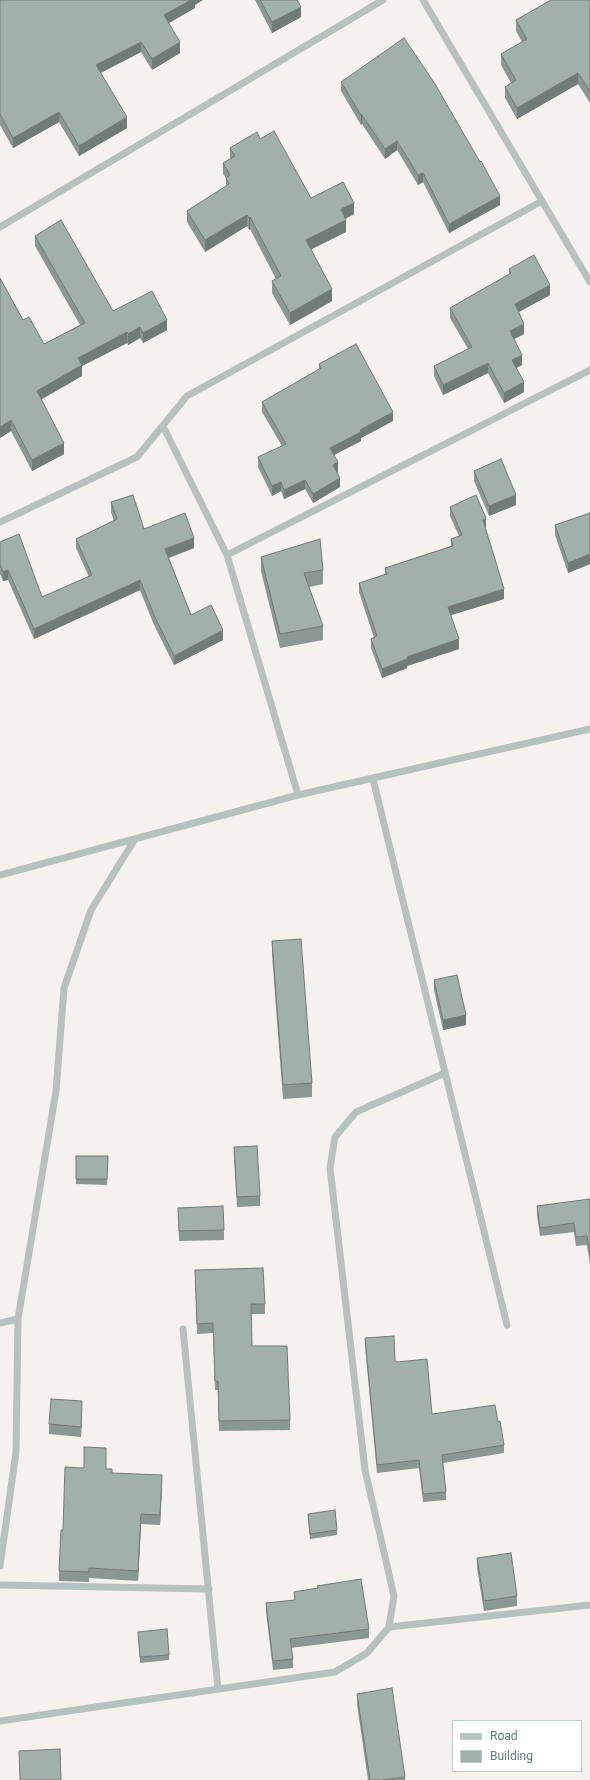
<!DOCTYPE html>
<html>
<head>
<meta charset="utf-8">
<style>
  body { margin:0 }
  #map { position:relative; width:590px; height:1780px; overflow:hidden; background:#f4f1ef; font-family:Roboto,sans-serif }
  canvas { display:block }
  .legend { position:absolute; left:452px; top:1720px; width:130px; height:52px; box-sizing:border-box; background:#fff; border:1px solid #bfcbc7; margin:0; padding:5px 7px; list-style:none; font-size:12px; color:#5e7c74 }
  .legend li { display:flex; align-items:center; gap:8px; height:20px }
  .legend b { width:20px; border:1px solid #bfcbc7 }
</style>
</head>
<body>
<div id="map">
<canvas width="590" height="1780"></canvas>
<ul class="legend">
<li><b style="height:5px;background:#b7c1be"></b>Road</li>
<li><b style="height:11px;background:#a1b0ab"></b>Building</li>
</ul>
</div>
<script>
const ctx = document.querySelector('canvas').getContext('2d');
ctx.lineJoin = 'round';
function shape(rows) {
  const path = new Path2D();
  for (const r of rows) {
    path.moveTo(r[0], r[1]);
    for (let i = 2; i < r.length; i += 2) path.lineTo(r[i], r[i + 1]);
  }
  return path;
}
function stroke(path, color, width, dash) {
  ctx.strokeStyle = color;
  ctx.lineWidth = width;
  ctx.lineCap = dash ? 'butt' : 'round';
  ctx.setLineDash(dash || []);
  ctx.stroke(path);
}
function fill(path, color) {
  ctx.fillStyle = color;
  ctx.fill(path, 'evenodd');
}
const minor = shape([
  [423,0,590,282],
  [0,227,383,0],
  [163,426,227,555,298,795],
  [0,522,137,457,187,396,542,201],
  [227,555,590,370],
  [373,779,507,1325],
  [0,875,298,795,590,729],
  [0,1323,18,1319,56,1091,64,988,91,910,135,839],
  [183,1329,218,1689],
  [0,1566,16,1452,18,1319],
  [0,1585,209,1589],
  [389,1627,590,1605],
  [0,1721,335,1672,367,1653,389,1627,394,1596,365,1470,330,1168,335,1137,356,1112,445,1073]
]);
const wall = shape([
  [0,0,195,5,195,8,168,23,180,53,152,70,141,52,101,73,127,128,79,156,59,122,13,148,0,125],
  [255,0,297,0,301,17,272,33],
  [590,0,590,103,578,84,517,119,505,98,505,87,511,83,501,65,501,54,522,42,516,31,516,20],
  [341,82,500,205,449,233,423,182,418,185,397,150,385,159,362,124,361,125,341,91],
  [260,139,311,198,354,214,345,219,346,232,311,249,332,301,290,325,272,293,272,281,276,279,250,229,249,230,247,226,205,252,187,222,187,211,226,186,226,178,223,174,223,163,230,159,230,148],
  [35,236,113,311,167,330,143,343,140,338,128,345,127,343,82,366,82,376,41,399,64,454,32,471,11,431,0,438,0,278,23,320,44,344,80,325,35,246],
  [509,269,550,295,519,312,524,334,514,339,522,365,516,368,524,392,504,403,488,373,443,395,434,376,434,366,468,349,450,318,450,308,509,275],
  [319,364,393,421,361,438,361,441,334,455,338,472,337,472,340,487,313,503,305,489,284,499,281,491,272,496,258,467,258,457,282,446,262,412,262,402,319,370],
  [474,471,516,505,489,516,474,481],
  [111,502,144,529,194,548,169,558,191,615,223,640,174,665,154,625,140,590,34,639,8,580,3,581,0,574,0,542,42,597,89,577,76,548,76,539,114,521,111,512],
  [450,507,486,527,485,528,504,599,451,615,459,649,407,666,407,668,382,678,371,648,371,639,374,638,359,592,359,583,385,574,385,568,451,546,451,539,459,536,450,516],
  [590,513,590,564,568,573,555,535,555,525],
  [261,557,323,570,323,584,309,587,323,626,323,640,280,648,261,571],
  [272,941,312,1083,312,1097,283,1099,272,955],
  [434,980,466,1025,443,1030,434,990],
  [234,1147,260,1196,260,1206,237,1207,234,1157],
  [76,1156,108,1156,107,1185,76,1184],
  [590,1199,590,1264,587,1245,576,1246,574,1232,540,1236,537,1215,537,1206],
  [178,1208,224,1230,224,1240,179,1241],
  [195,1270,265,1304,265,1314,251,1314,252,1346,290,1420,290,1430,219,1431,218,1390,215,1390,213,1333,197,1334],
  [365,1338,395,1361,432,1414,498,1422,504,1445,504,1453,443,1463,446,1492,446,1500,423,1502,419,1468,377,1473,365,1346],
  [82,1411,81,1437,49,1434,49,1424],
  [106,1469,112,1473,162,1485,160,1525,141,1524,138,1581,89,1578,89,1582,59,1581,59,1571,63,1530],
  [308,1514,337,1530,337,1535,310,1539,308,1519],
  [477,1558,517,1596,517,1606,484,1611,477,1568],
  [317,1586,369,1629,369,1638,291,1648,293,1659,293,1668,273,1670,266,1612,266,1603,294,1600,294,1592,317,1588],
  [138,1632,169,1655,169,1660,140,1663],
  [357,1694,405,1777,405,1780,368,1780,357,1704]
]);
const shadedWall = shape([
  [191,0,203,0,195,5,195,8,164,26,164,15],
  [301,7,301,17,272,33,272,22],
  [141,42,141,52,96,75,96,65],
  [180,42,180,53,152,70,152,59],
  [578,73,578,84,517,119,517,108],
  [59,112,59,122,13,148,13,138],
  [361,115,362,115,362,124,361,125],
  [127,117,127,128,79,156,79,146],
  [397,141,397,150,385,159,385,149],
  [423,173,423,182,418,185,418,175],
  [500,196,500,205,449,233,449,224],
  [354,203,354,214,341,221,341,209],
  [247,215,247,226,205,252,205,240],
  [250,217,250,229,249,230,249,218],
  [346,220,346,232,306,252,306,240],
  [550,285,550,295,515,314,515,304],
  [332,289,332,301,290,325,290,313],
  [167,320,167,330,143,343,143,333],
  [524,324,524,334,510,341,510,331],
  [140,327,140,338,128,345,128,334],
  [127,332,127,343,82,366,82,376,37,402,37,391,78,358],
  [522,355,522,365,512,370,512,360],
  [488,363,488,373,443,395,443,385],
  [524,382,524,392,504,403,504,393],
  [393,412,393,421,361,438,361,441,330,457,330,448,360,430],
  [11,420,11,431,0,438,0,427],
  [64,443,64,454,32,471,32,460],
  [338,462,338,472,333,474,333,465],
  [340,478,340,487,313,503,313,494],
  [305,480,305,489,284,499,284,490],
  [281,482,281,491,272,496,272,486],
  [516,495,516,505,489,516,489,506],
  [486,518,486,527,483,529,483,520],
  [194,538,194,548,165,559,165,549],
  [590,554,590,564,568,573,568,563],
  [8,570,8,580,3,581,3,572],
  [140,580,140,590,34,639,34,629],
  [504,589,504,599,448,616,448,607],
  [223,630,223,640,174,665,174,656],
  [459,639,459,649,407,666,407,668,382,678,382,669,407,657],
  [466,1015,466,1025,443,1030,443,1020],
  [82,1401,82,1411,81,1437,81,1427],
  [162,1475,162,1485,160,1525,160,1515],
  [141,1514,141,1524,138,1581,138,1571]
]);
const building = shape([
  [0,0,191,0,164,15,180,42,152,59,141,42,96,65,127,117,79,146,59,112,13,138,0,114,0,0],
  [260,0,297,0,301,7,272,22,260,0],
  [551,0,590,0,590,91,578,73,517,108,505,87,516,80,501,54,527,39,516,20,551,0],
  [404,38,435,84,480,162,481,161,500,196,449,224,423,173,418,175,397,141,385,149,362,115,361,115,341,82,404,38],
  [274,131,311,198,343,182,354,203,341,209,346,220,306,240,332,289,290,313,272,281,281,276,250,217,249,218,247,215,205,240,187,211,229,184,226,178,230,175,223,163,235,156,230,148,257,132,260,139,274,131],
  [61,220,113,311,152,291,167,320,143,333,140,327,128,334,127,332,78,358,82,365,37,391,64,443,32,460,11,420,0,427,0,278,23,320,29,317,44,344,85,323,35,236,61,220],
  [534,255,550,285,515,304,524,324,510,331,522,355,512,360,524,382,504,393,488,363,443,385,434,366,472,347,450,308,511,273,509,269,534,255],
  [356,344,393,412,360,430,361,432,330,448,338,462,333,465,340,478,313,494,305,480,284,490,281,482,272,486,258,457,286,444,262,402,321,368,319,364,356,344],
  [501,459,516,495,489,506,474,471,501,459],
  [133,495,144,529,185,513,194,538,165,549,191,615,211,605,223,630,174,656,154,615,140,580,34,629,8,570,3,572,0,564,0,542,19,534,42,597,92,575,76,539,117,519,111,502,133,495],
  [476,495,486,518,483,520,504,589,448,607,459,639,407,657,407,659,382,669,371,639,377,636,359,583,387,574,385,568,453,546,451,539,462,535,450,507,476,495],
  [590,513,590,554,568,563,555,525,590,513],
  [320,539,323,570,304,573,323,626,280,634,261,557,320,539],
  [301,939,312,1083,283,1085,272,941,301,939],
  [457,975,466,1015,443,1020,434,980,457,975],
  [257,1146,260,1196,237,1197,234,1147,257,1146],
  [76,1156,108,1156,107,1179,76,1179,76,1156],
  [590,1199,590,1255,587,1236,576,1237,574,1223,540,1228,537,1206,590,1199],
  [223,1206,224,1230,179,1231,178,1208,223,1206],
  [263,1268,265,1304,251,1304,252,1346,287,1346,290,1420,219,1421,218,1381,215,1381,213,1323,197,1324,195,1270,263,1268],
  [394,1336,395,1361,397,1362,427,1359,432,1414,495,1405,498,1422,500,1421,504,1445,442,1455,446,1492,423,1494,419,1460,377,1465,365,1338,394,1336],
  [51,1399,82,1401,81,1427,49,1424,51,1399],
  [84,1447,106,1448,106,1469,112,1469,112,1473,162,1475,160,1515,141,1514,138,1571,89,1568,89,1572,59,1571,61,1530,63,1530,65,1467,84,1468,84,1447],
  [335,1510,337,1530,310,1534,308,1514,335,1510],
  [511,1553,517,1596,484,1601,477,1558,511,1553],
  [361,1579,369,1629,290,1639,293,1659,273,1661,266,1603,295,1600,294,1592,318,1588,317,1586,361,1579],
  [167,1629,169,1655,140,1657,138,1632,167,1629],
  [392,1688,405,1777,382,1780,370,1780,357,1694,392,1688],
  [60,1749,61,1780,20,1780,19,1751,60,1749]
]);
stroke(minor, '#b7c1be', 7);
fill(wall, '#8a9793');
fill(shadedWall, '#717b78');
fill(building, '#a1b0ab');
stroke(building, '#717b78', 1);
</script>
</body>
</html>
